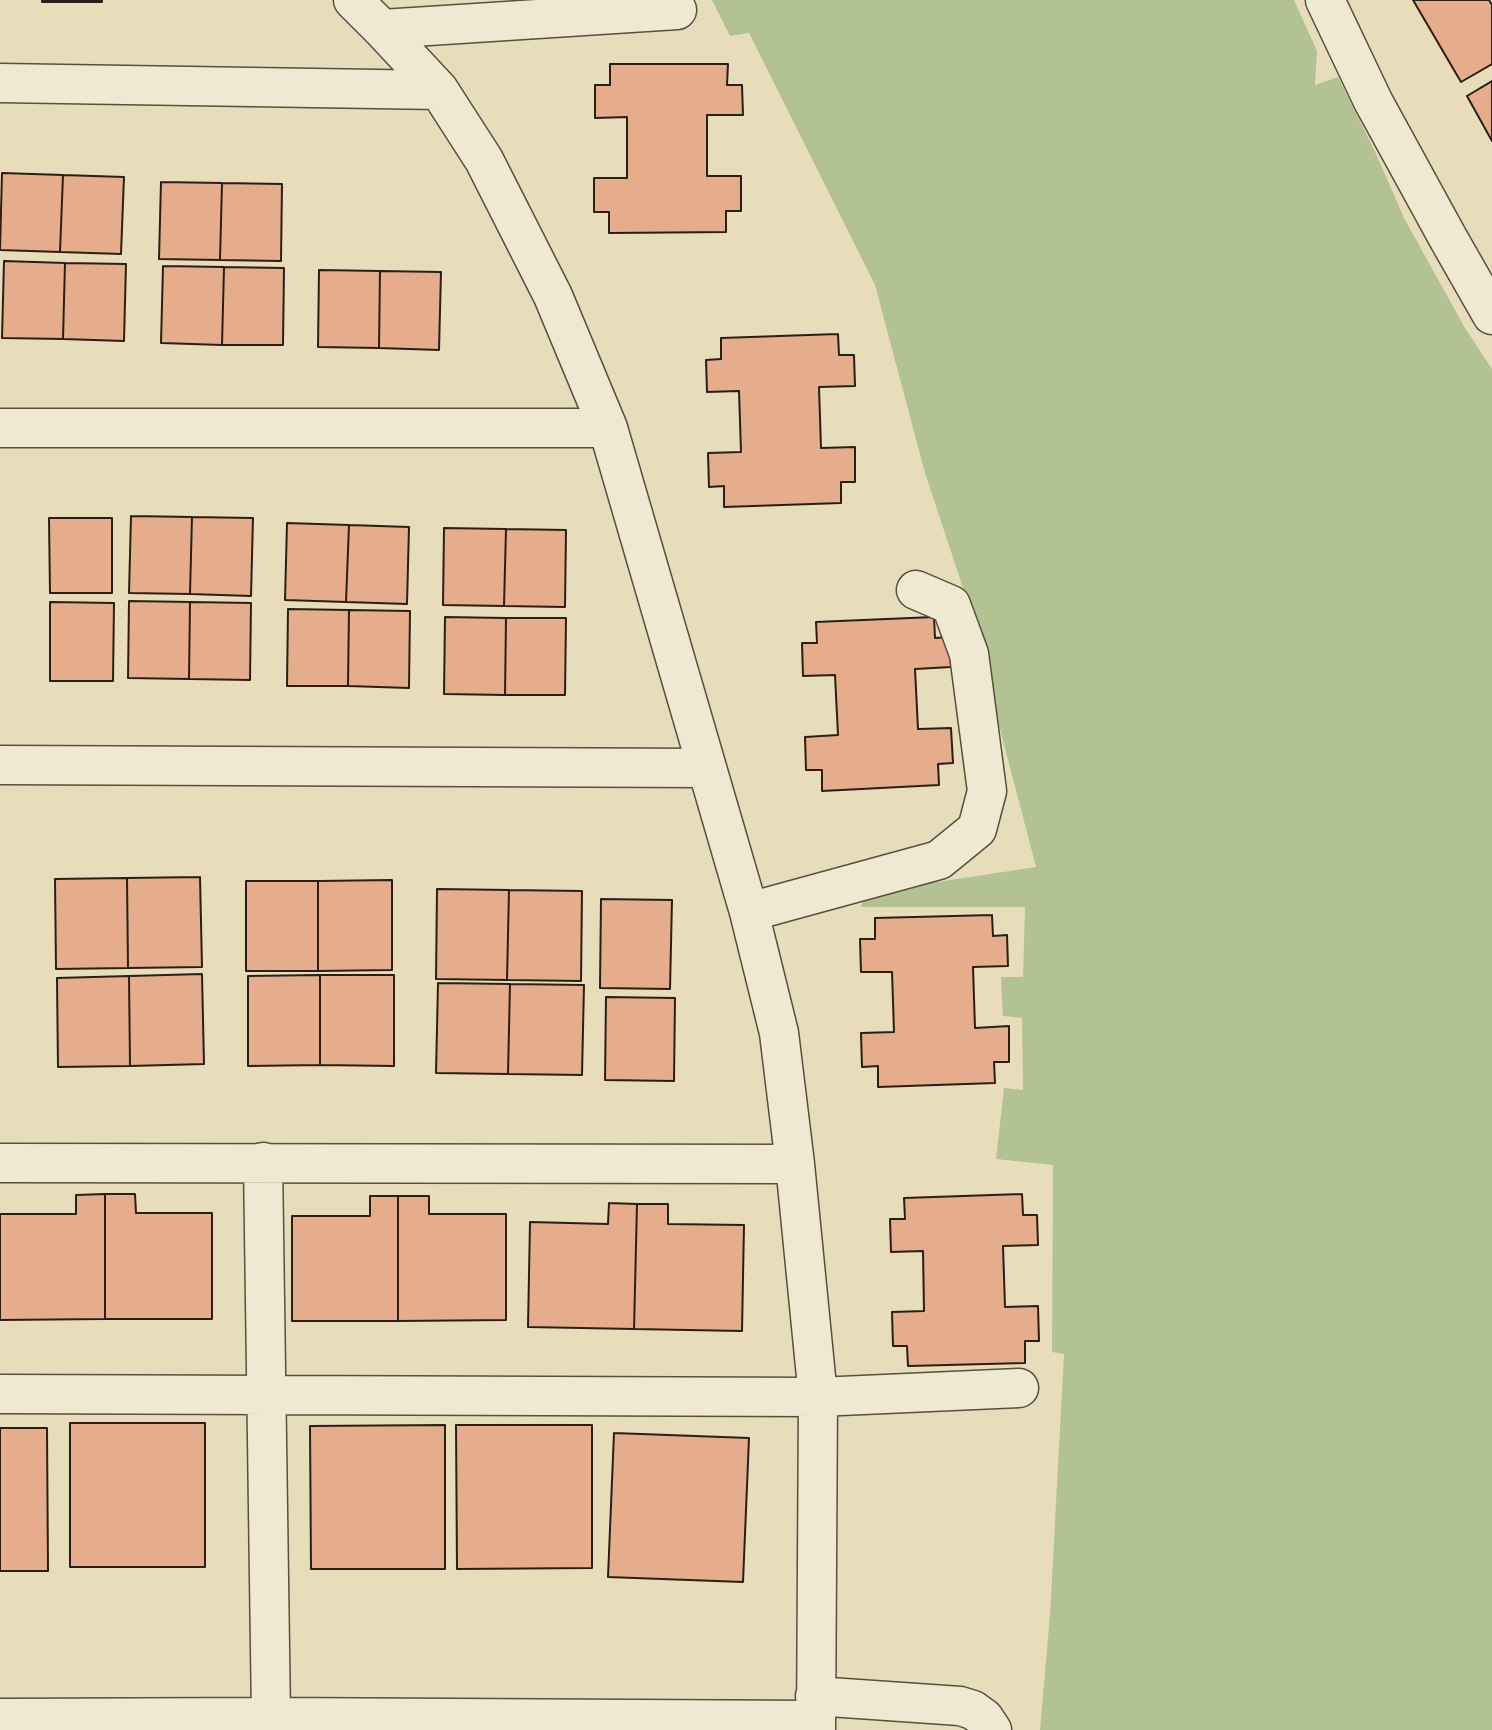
<!DOCTYPE html>
<html>
<head>
<meta charset="utf-8">
<style>
  body { margin:0 }
  canvas { display:block; background:#e8ddba }
</style>
</head>
<body>
<canvas width="1492" height="1730"></canvas>
<script>
const ctx = document.querySelector('canvas').getContext('2d');
ctx.lineJoin = 'round';
function fill(path, color) {
  ctx.fillStyle = color;
  ctx.fill(path, 'evenodd');
}
function shape(rows) {
  const path = new Path2D();
  for (const r of rows) {
    path.moveTo(r[0], r[1]);
    for (let i = 2; i < r.length; i += 2) path.lineTo(r[i], r[i + 1]);
  }
  return path;
}
function stroke(path, color, width, dash) {
  ctx.strokeStyle = color;
  ctx.lineWidth = width;
  ctx.lineCap = dash ? 'butt' : 'round';
  ctx.setLineDash(dash || []);
  ctx.stroke(path);
}
const green = shape([
  [712,0,1294,0,1317,51,1315,85,1338,77,1377,156,1404,218,1465,328,1492,369,1492,1730,1040,1730,1050,1615,1064,1354,1052,1352,1053,1165,996,1159,1004,1088,1023,1090,1022,1018,1003,1016,1001,977,1023,977,1025,907,861,907,865,893,1036,867,964,591,925,473,875,285,749,33,730,36]
]);
const building = shape([
  [42,0,102,0,102,2,42,2,42,0],
  [1413,0,1489,0,1492,5,1492,64,1461,82,1413,0],
  [610,64,728,64,727,85,742,85,743,115,707,115,707,176,741,176,741,211,726,211,726,232,609,233,609,212,594,212,594,178,627,178,627,117,595,118,595,85,610,85,610,64],
  [1492,81,1492,141,1467,96,1492,81],
  [2,173,63,175,60,252,0,250,2,173],
  [63,175,124,177,121,254,60,252,63,175],
  [161,182,222,183,220,260,159,259,161,182],
  [222,183,282,184,281,261,220,260,222,183],
  [4,261,65,263,63,339,2,338,4,261],
  [65,263,126,264,124,341,63,339,65,263],
  [163,266,224,267,222,345,161,343,163,266],
  [224,267,284,268,283,345,222,345,224,267],
  [319,270,380,271,379,348,318,347,319,270],
  [380,271,441,272,439,350,379,348,380,271],
  [838,334,839,355,854,355,855,386,819,387,821,448,855,447,855,482,841,482,841,503,724,507,724,486,709,487,708,453,741,452,739,391,707,392,706,360,721,359,721,338,838,334],
  [131,516,192,517,190,594,129,593,131,516],
  [192,517,253,518,251,596,190,594,192,517],
  [49,518,112,518,112,593,50,593,49,518],
  [287,523,349,525,346,602,285,600,287,523],
  [349,525,409,527,407,604,346,602,349,525],
  [444,528,506,529,504,606,443,605,444,528],
  [506,529,566,530,565,607,504,606,506,529],
  [129,601,190,602,189,679,128,678,129,601],
  [50,602,114,603,113,681,50,681,50,602],
  [190,602,251,603,250,680,189,679,190,602],
  [288,609,349,610,348,686,287,686,288,609],
  [349,610,410,611,409,688,348,686,349,610],
  [445,617,506,618,505,695,444,694,445,617],
  [934,617,935,638,949,637,951,667,915,669,918,729,951,728,953,763,938,764,939,785,822,791,822,770,806,770,805,737,838,735,835,675,803,676,802,643,817,643,816,622,934,617],
  [506,618,566,618,565,695,505,695,506,618],
  [200,877,202,967,128,968,127,878,200,877],
  [127,878,128,968,56,969,55,879,127,878],
  [392,880,392,970,318,971,318,881,392,880],
  [246,881,318,881,318,971,246,971,246,881],
  [437,889,509,890,507,980,436,979,437,889],
  [509,890,582,891,581,981,507,980,509,890],
  [601,899,672,900,670,989,600,988,601,899],
  [992,915,993,936,1007,935,1008,966,973,967,975,1028,1009,1026,1009,1062,994,1062,995,1083,878,1087,878,1066,862,1067,861,1033,894,1032,892,972,861,972,860,939,875,939,875,918,992,915],
  [202,974,204,1064,130,1066,129,976,202,974],
  [320,975,320,1065,248,1066,248,976,320,975],
  [320,975,394,975,394,1066,320,1065,320,975],
  [129,976,130,1066,58,1067,57,978,129,976],
  [438,983,510,984,508,1074,436,1073,438,983],
  [510,984,584,985,582,1075,508,1074,510,984],
  [606,997,675,998,674,1081,605,1080,606,997],
  [105,1194,105,1319,0,1320,0,1214,76,1214,76,1195,105,1194],
  [105,1194,135,1194,136,1213,212,1213,212,1319,105,1319,105,1194],
  [1022,1194,1023,1215,1037,1215,1038,1245,1003,1246,1005,1307,1038,1306,1039,1341,1025,1341,1025,1363,908,1366,907,1346,893,1346,892,1312,924,1311,923,1251,891,1252,890,1219,905,1219,904,1198,1022,1194],
  [370,1196,398,1196,398,1321,292,1321,292,1216,370,1216,370,1196],
  [398,1196,429,1196,429,1214,506,1214,506,1320,398,1321,398,1196],
  [609,1203,637,1204,634,1329,528,1327,530,1222,608,1224,609,1203],
  [637,1204,668,1204,668,1224,744,1225,742,1331,634,1329,637,1204],
  [70,1423,205,1423,205,1567,70,1567,70,1423],
  [445,1425,445,1569,311,1569,310,1426,445,1425],
  [456,1425,592,1425,592,1568,457,1569,456,1425],
  [0,1428,47,1428,48,1571,0,1571,0,1428],
  [614,1433,749,1438,743,1582,608,1577,614,1433]
]);
const minor = shape([
  [353,0,382,29,439,90,484,160,553,296,608,428,749,912,779,1033,795,1164,818,1397,816,1730],
  [1325,0,1373,101,1448,238,1492,315],
  [382,29,677,10],
  [0,83,439,90],
  [0,428,608,428],
  [0,765,706,768],
  [749,912,939,860,977,829,987,791,969,654,951,605,916,590],
  [263,1162,271,1717],
  [0,1163,795,1164],
  [0,1394,818,1397,1019,1388],
  [815,1696,960,1706,973,1710,984,1718,992,1730],
  [0,1718,271,1717,816,1720]
]);
fill(green, '#b3c292');
fill(building, '#e5ad8c');
stroke(building, '#291f17', 2);
stroke(minor, '#594e40', 41);
stroke(minor, '#f0e9d2', 38);
</script>
</body>
</html>
